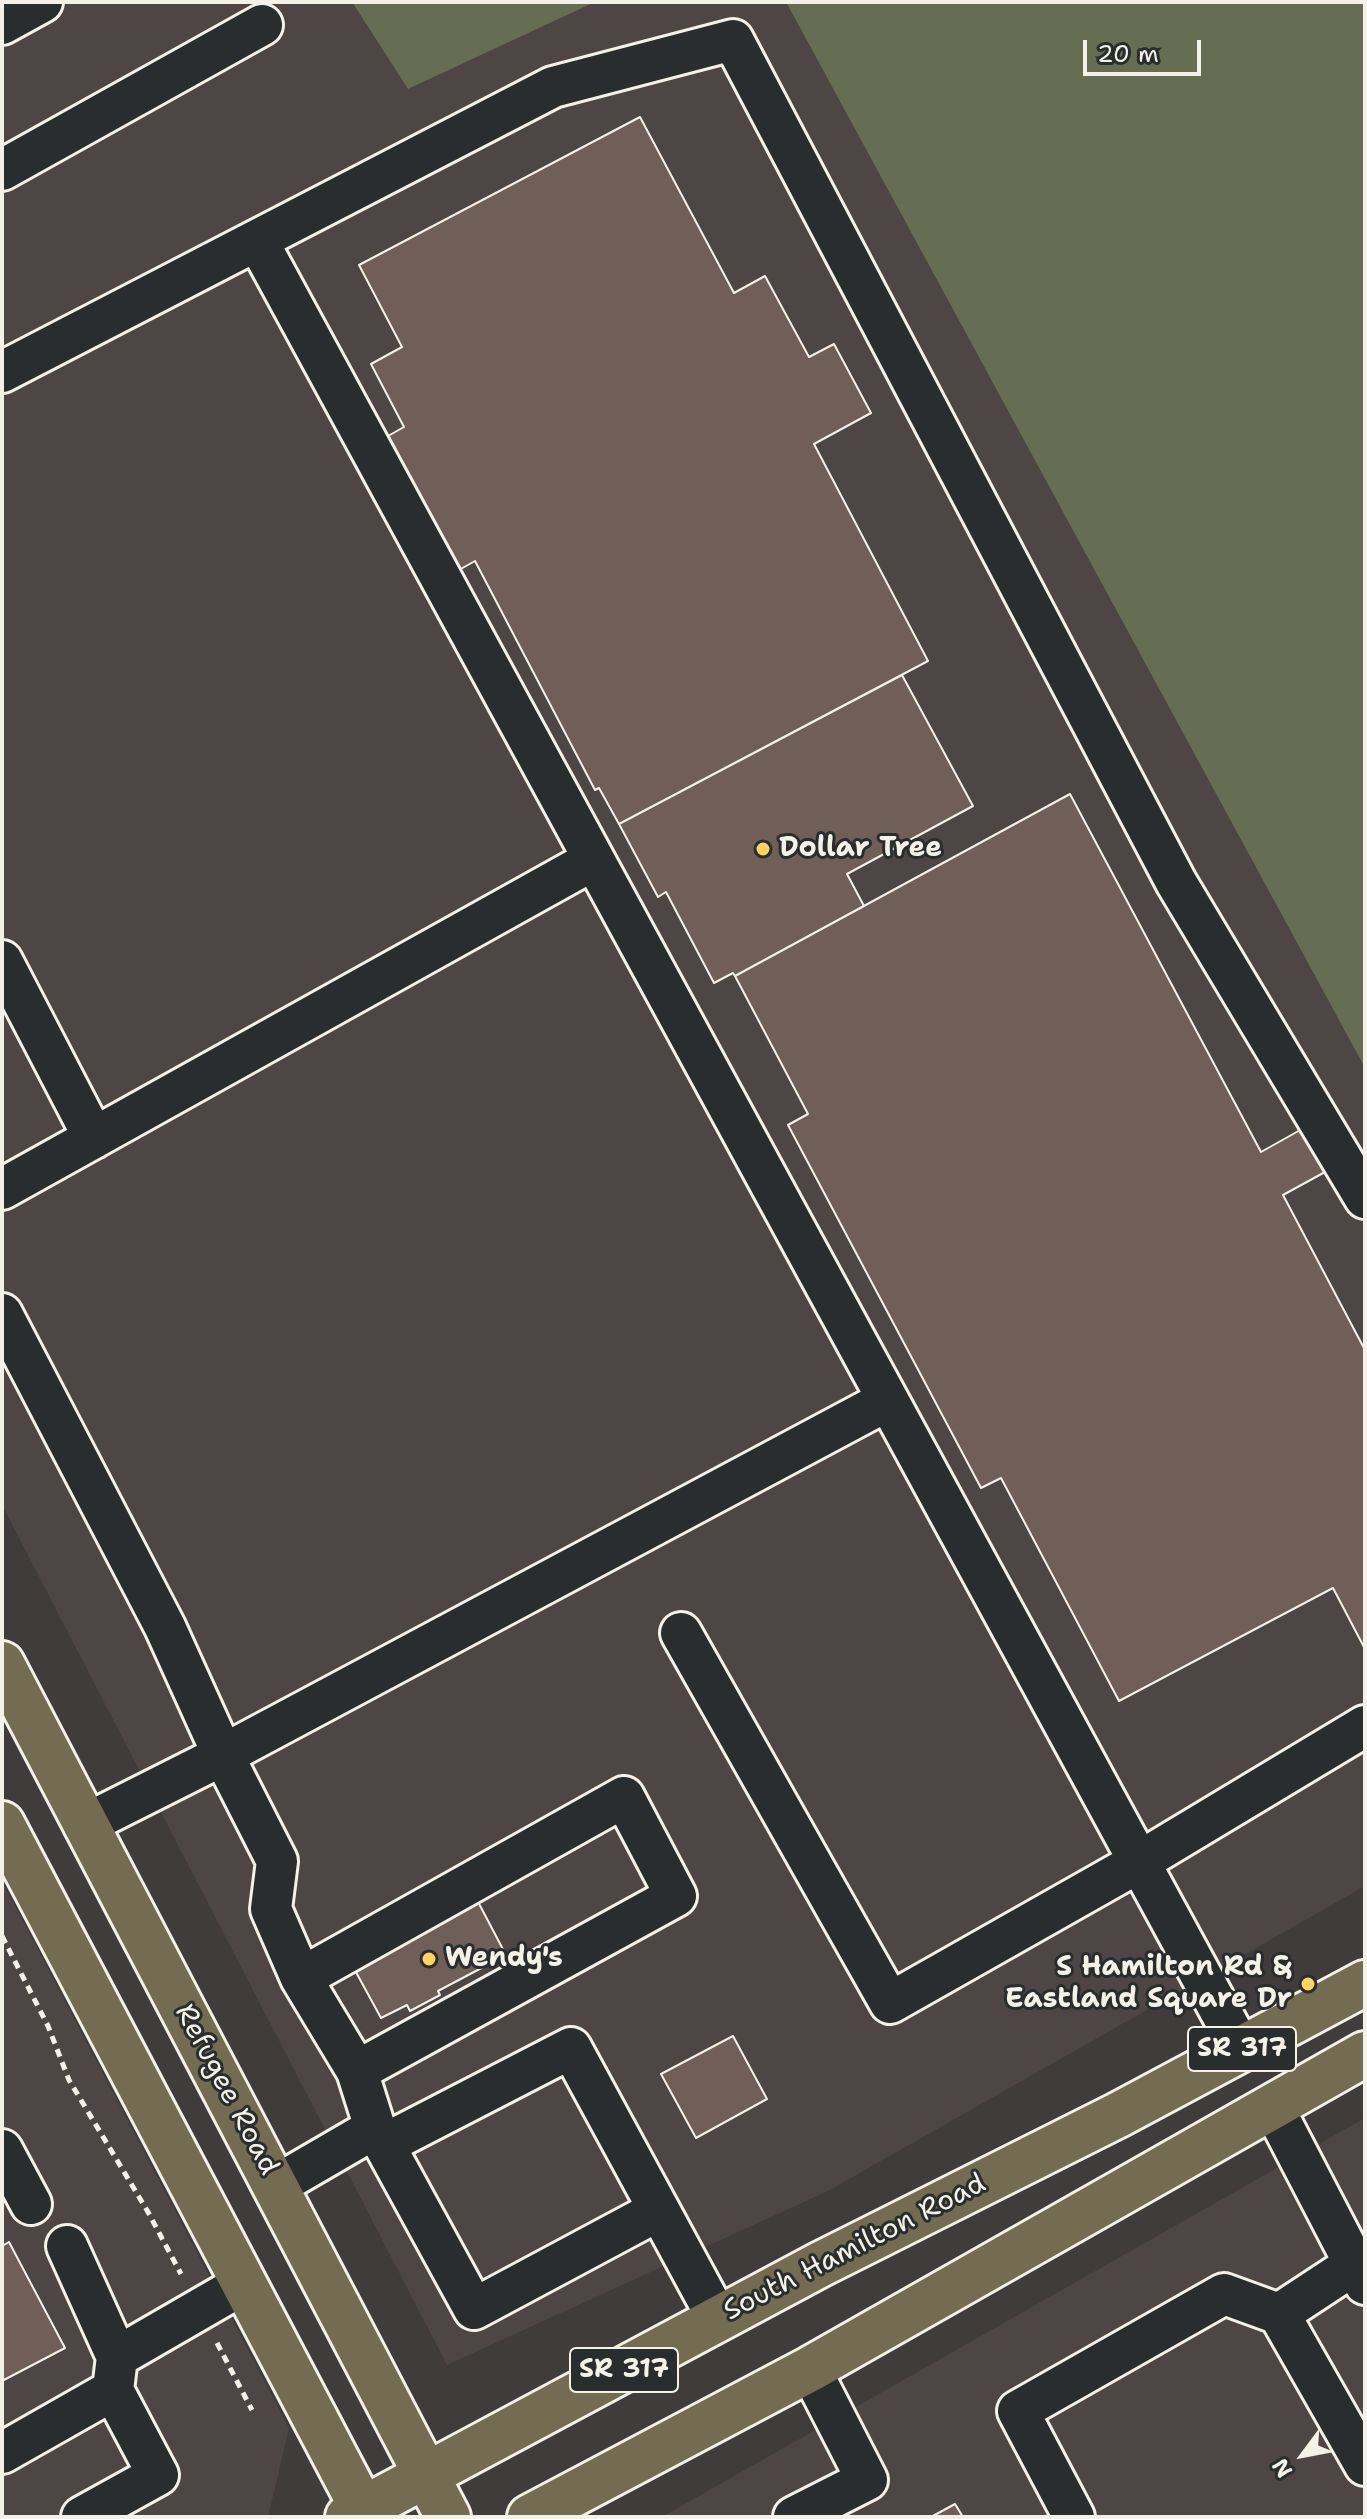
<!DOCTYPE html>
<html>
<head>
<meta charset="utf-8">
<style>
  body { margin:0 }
  #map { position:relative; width:1367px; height:2519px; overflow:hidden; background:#3f3c3b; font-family:"Shantell Sans",sans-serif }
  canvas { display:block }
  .frame { position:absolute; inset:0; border:4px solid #f4f1e8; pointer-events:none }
  .north { position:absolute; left:1263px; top:2415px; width:80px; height:80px; -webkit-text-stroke:6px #2a2d2e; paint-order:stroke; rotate:238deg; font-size:22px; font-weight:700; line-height:32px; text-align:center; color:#f4f1e8 }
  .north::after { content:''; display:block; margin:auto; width:28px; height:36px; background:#f4f1e8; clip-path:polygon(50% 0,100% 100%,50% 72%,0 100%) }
  .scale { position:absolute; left:1083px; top:40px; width:118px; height:36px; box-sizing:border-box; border:4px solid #f4f1e8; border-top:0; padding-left:10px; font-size:24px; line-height:28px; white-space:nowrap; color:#f4f1e8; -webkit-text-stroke:6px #2a2d2e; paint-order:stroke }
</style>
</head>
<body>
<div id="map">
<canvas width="1367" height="2519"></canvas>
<div class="frame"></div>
<div class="north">N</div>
<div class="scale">20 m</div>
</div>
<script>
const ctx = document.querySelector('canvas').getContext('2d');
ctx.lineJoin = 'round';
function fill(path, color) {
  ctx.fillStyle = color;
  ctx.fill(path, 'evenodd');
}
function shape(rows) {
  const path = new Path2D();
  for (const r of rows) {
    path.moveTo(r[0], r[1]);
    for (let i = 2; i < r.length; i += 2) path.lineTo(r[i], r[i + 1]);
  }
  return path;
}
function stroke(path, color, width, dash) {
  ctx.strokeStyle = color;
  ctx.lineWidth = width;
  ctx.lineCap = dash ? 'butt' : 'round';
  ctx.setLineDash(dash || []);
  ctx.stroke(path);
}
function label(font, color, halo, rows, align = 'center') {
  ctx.font = font + ' "Shantell Sans",sans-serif';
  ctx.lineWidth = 6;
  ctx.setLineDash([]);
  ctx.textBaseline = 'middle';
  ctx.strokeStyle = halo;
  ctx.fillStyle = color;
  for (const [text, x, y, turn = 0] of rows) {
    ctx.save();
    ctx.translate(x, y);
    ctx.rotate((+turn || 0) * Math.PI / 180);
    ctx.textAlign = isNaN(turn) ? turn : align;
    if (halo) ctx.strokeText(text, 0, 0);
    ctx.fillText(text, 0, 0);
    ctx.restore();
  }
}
const built = shape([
  [2,2,352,2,408,89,595,2,786,2,1365,1068,1365,1886,828,2191,447,2365,2,1505],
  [2,1881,289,2428,268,2517,2,2517],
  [1365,2118,1365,2517,662,2517]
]);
const green = shape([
  [352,2,595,2,408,89],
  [786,2,1365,2,1365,1068]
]);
const building = shape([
  [640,117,734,293,765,276,809,357,834,344,871,413,814,444,928,661,619,824,599,788,595,790,475,561,459,570,388,436,404,427,371,364,402,347,359,265,640,117],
  [902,675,973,806,847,874,864,906,735,976,733,973,714,983,666,892,658,897,619,824,902,675],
  [1070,794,1261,1152,1302,1129,1325,1172,1283,1195,1365,1350,1365,1649,1333,1588,1119,1701,1001,1478,981,1488,788,1125,808,1114,735,976,1070,794],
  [476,1898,506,1955,438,1991,440,1995,410,2011,407,2005,381,2018,351,1963,476,1898],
  [733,2036,767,2099,696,2138,661,2074,733,2036],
  [9,2242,65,2348,2,2381,2,2246,9,2242],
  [955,2504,963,2517,931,2517,955,2504]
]);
const path = shape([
  [2,1936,48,2026,69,2080,148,2212,181,2274],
  [217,2343,252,2410]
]);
const minor = shape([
  [2,24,42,2],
  [2,170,262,25],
  [257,240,1241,2049],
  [2,372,553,87,733,40,1176,882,1365,1198],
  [2,961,94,1138],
  [2,1189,593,860],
  [2,1314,165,1627,223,1755,277,1861,271,1909,301,1978],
  [681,1633,890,2003,1139,1862,1365,1726],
  [84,1825,223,1755,888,1400],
  [357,2071,676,1896,624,1797,301,1978,357,2071,375,2128],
  [1273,2107,1365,2284],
  [385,2144,571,2048,659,2210],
  [2,2150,31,2204],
  [277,2185,375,2128,474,2309,659,2210,718,2319],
  [1279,2314,1355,2264],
  [117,2357,245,2283],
  [2,2453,113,2390,117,2357,67,2246],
  [82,2517,158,2475,113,2390],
  [794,2517,867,2480,810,2369],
  [1074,2517,1018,2411,1224,2294,1279,2314,1365,2465]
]);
const major = shape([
  [2,1664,448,2517],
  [2,1824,367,2517],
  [348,2517,821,2264,1118,2115,1365,1983],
  [530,2517,810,2369,1365,2054]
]);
const markers = [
  [763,849,8,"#ffd166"],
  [429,1959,8,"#ffd166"],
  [1308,1984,8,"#ffd166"]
];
const shields = [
  [1242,2049,108],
  [624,2370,108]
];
const shieldNames = [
  ["SR 317",1242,2049],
  ["SR 317",624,2370]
];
const poiNames = [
  ["Dollar Tree",779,849],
  ["Wendy's",445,1959],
  ["S Hamilton Rd &",1292,1968,"right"],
  ["Eastland Square Dr",1292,2000,"right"]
];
const streetNames = [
  ["Refugee Road",226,2090,62],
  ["South Hamilton Road",855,2248,-27]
];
fill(built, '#4e4644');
fill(green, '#666d53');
fill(building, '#705f58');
stroke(building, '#f4f1e8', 2);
stroke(minor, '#f4f1e8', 46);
stroke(major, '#f4f1e8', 50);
stroke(path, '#f4f1e8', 5, [8, 6]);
stroke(minor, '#2a2d2e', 40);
stroke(major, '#736b52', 44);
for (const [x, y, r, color] of markers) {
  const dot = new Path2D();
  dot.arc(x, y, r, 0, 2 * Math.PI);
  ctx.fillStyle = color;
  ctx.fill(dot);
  stroke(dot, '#2a2d2e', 3);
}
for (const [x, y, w] of shields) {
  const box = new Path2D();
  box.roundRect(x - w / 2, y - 22, w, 44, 6);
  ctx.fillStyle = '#2a2d2e';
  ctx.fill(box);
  stroke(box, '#f4f1e8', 2);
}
label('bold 26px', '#f4f1e8', null, shieldNames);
label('bold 28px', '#f4f1e8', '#2a2d2e', poiNames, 'left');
label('28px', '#f4f1e8', '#2a2d2e', streetNames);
</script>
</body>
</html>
